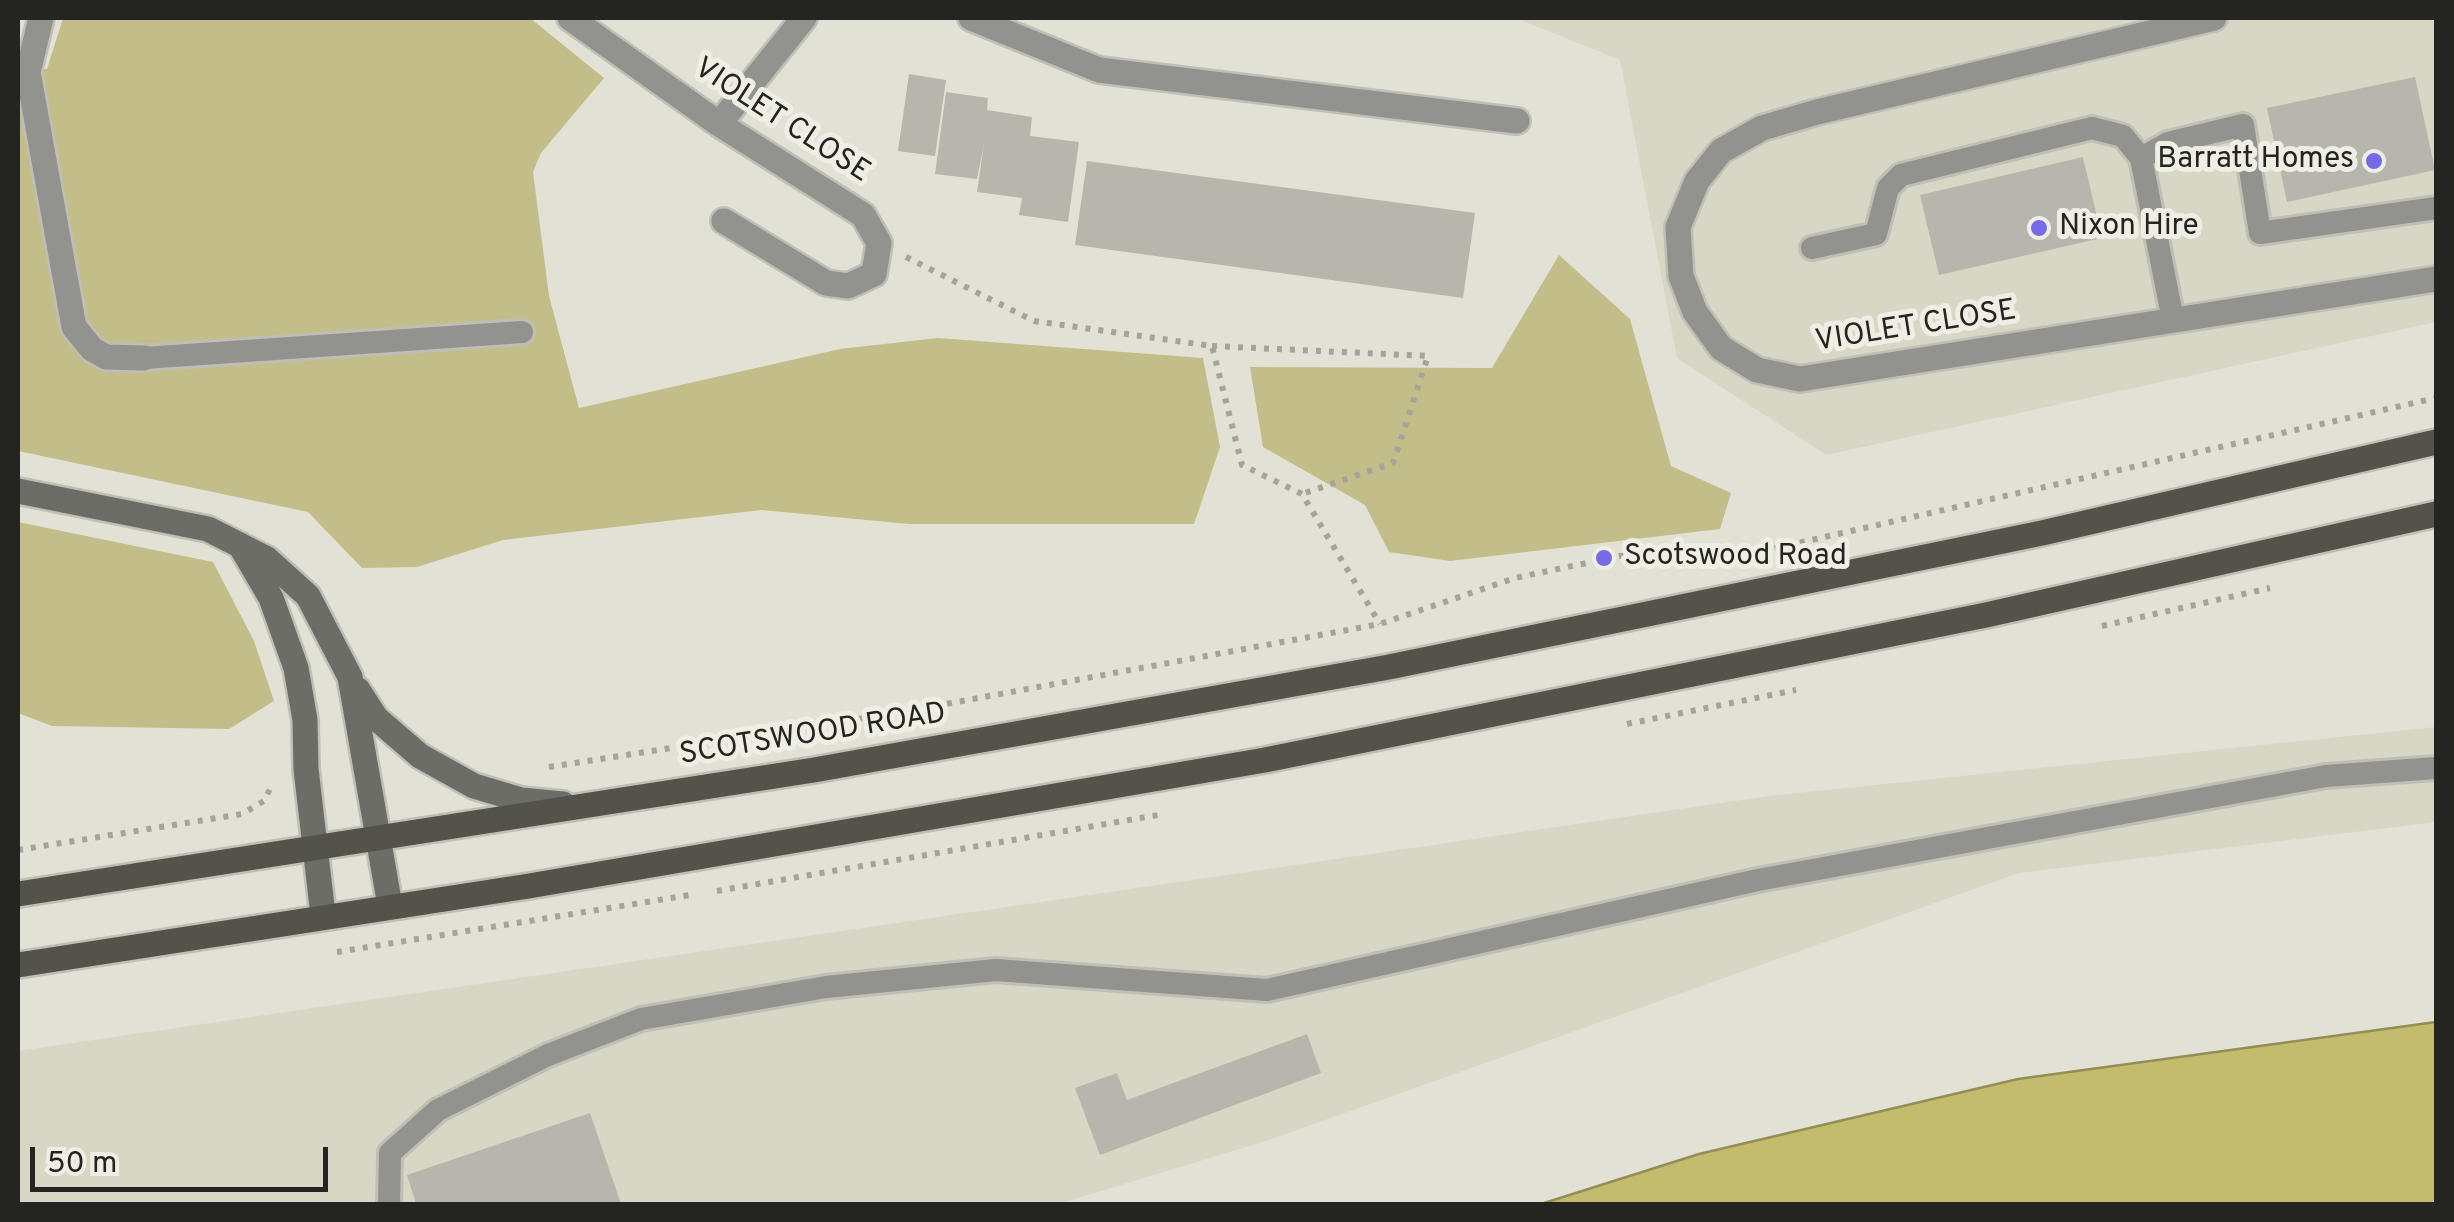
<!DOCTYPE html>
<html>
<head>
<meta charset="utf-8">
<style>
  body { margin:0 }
  #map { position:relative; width:2454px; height:1222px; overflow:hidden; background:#e2e1d6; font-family:Overpass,sans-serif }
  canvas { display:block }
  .frame { position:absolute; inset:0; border:20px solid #242420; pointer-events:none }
  .scale { position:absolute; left:30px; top:1147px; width:298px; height:45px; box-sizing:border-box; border:5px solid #242420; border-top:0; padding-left:12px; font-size:30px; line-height:35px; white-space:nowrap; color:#242420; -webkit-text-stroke:8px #efeee4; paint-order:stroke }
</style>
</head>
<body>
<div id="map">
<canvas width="2454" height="1222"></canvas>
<div class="frame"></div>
<div class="scale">50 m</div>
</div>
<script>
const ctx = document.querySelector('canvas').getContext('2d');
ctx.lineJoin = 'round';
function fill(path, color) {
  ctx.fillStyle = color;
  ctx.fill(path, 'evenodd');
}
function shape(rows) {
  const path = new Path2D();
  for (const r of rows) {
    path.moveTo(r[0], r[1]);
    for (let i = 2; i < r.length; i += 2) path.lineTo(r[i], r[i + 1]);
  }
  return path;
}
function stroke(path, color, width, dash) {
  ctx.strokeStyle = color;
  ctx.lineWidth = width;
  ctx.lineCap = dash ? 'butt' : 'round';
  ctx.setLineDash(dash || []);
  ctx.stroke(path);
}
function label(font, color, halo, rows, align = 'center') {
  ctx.font = font + ' Overpass,sans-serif';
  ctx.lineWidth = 10;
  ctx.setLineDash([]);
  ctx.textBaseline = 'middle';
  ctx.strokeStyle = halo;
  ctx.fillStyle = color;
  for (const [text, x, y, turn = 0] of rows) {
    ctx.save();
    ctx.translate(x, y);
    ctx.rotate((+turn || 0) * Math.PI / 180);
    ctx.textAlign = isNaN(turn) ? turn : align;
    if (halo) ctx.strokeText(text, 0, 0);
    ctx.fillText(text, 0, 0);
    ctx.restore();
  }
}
const built = shape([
  [1516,18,2436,18,2436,322,1826,455,1677,358,1620,60],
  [2436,727,2436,822,2019,873,1266,1141,1058,1204,18,1204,18,1051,1769,796]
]);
const green = shape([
  [63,18,530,18,604,78,541,153,533,172,549,296,579,408,840,349,938,338,1203,358,1220,447,1194,524,909,524,761,510,503,540,417,567,362,568,308,512,18,451,18,69,47,69],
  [1559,255,1630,319,1671,466,1731,493,1720,529,1450,561,1389,552,1365,505,1263,447,1250,367,1492,368],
  [18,522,213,562,254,641,274,701,229,729,52,726,18,713]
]);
const water = shape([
  [2436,1022,2436,1204,1541,1204,1699,1154,2018,1079,2436,1022]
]);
const building = shape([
  [909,74,946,80,935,156,898,151],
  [2415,77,2435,170,2287,202,2267,108],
  [946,92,988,98,987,110,1032,117,1030,136,1079,142,1068,222,1019,215,1022,198,977,192,984,143,977,179,935,174],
  [2083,157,2102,238,1939,275,1920,195],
  [1087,161,1475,213,1463,298,1075,245],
  [1307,1034,1321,1073,1100,1155,1075,1088,1117,1073,1127,1100],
  [590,1113,621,1204,416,1204,407,1175]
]);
const path = shape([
  [906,257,1034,321,1212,346,1242,465,1302,494,1380,624],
  [1212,346,1428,356,1393,463,1302,494],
  [2102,626,2270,588],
  [1627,724,1796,690],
  [549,767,897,713,1380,624,1515,578,1620,556,1772,549,2436,398],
  [18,850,242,814,264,801,273,783],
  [717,891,1158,815],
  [337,952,690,895]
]);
const service = shape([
  [2141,158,2168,143,2243,125,2260,233,2436,208],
  [1812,248,1876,234,1888,188,1901,175,2092,128,2123,136,2141,158,2173,320],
  [144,358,522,332],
  [389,1204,390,1153,438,1110,548,1055,641,1019,826,987,996,970,1267,990,1758,880,2326,776,2436,768]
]);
const minor = shape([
  [41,18,28,72,74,327,92,349,106,357,144,358],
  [570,18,719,124,863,215,879,243,874,274,848,286,826,283,724,221],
  [971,18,1099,70,1517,121],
  [2214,18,1817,112,1762,128,1721,151,1697,181,1678,227,1681,276,1695,312,1721,348,1757,370,1800,379,2436,279],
  [719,124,804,18]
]);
const secondary = shape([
  [18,491,208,529,267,559,308,596,350,677,390,906],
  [240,545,271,598,296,668,305,720,306,769,323,915],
  [358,690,376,718,420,756,474,786,521,800,563,804]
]);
const primary = shape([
  [18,894,814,770,1389,667,2042,533,2436,442],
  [18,965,529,886,1265,760,1986,615,2436,514]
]);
const markers = [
  [2374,161,10,"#756be6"],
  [2039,228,10,"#756be6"],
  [1604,558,10,"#756be6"]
];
const streetNames = [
  ["VIOLET CLOSE",781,122,33],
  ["VIOLET CLOSE",1916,328,-9],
  ["SCOTSWOOD ROAD",813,736,-9]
];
const poiNames = [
  ["Barratt Homes",2354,161,"right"],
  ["Nixon Hire",2059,228],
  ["Scotswood Road",1624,558]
];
fill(built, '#d8d6c4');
fill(green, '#c3be89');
fill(water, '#c4bc6d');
stroke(water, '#948e56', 2.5);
fill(building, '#b7b6ac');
stroke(service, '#c0bfb5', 28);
stroke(minor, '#c0bfb5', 30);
stroke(secondary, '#c0bfb5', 30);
stroke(primary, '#c0bfb5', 30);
stroke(path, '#a5a49b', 6, [5, 8]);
stroke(service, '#92928e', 22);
stroke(minor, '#92928e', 25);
stroke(secondary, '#6d6d67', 25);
stroke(primary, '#53534b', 25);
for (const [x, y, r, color] of markers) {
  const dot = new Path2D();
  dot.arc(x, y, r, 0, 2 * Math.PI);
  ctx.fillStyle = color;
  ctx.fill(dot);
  stroke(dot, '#efeee4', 4);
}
label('30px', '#242420', '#efeee4', streetNames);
label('30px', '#242420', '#efeee4', poiNames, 'left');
</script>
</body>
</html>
